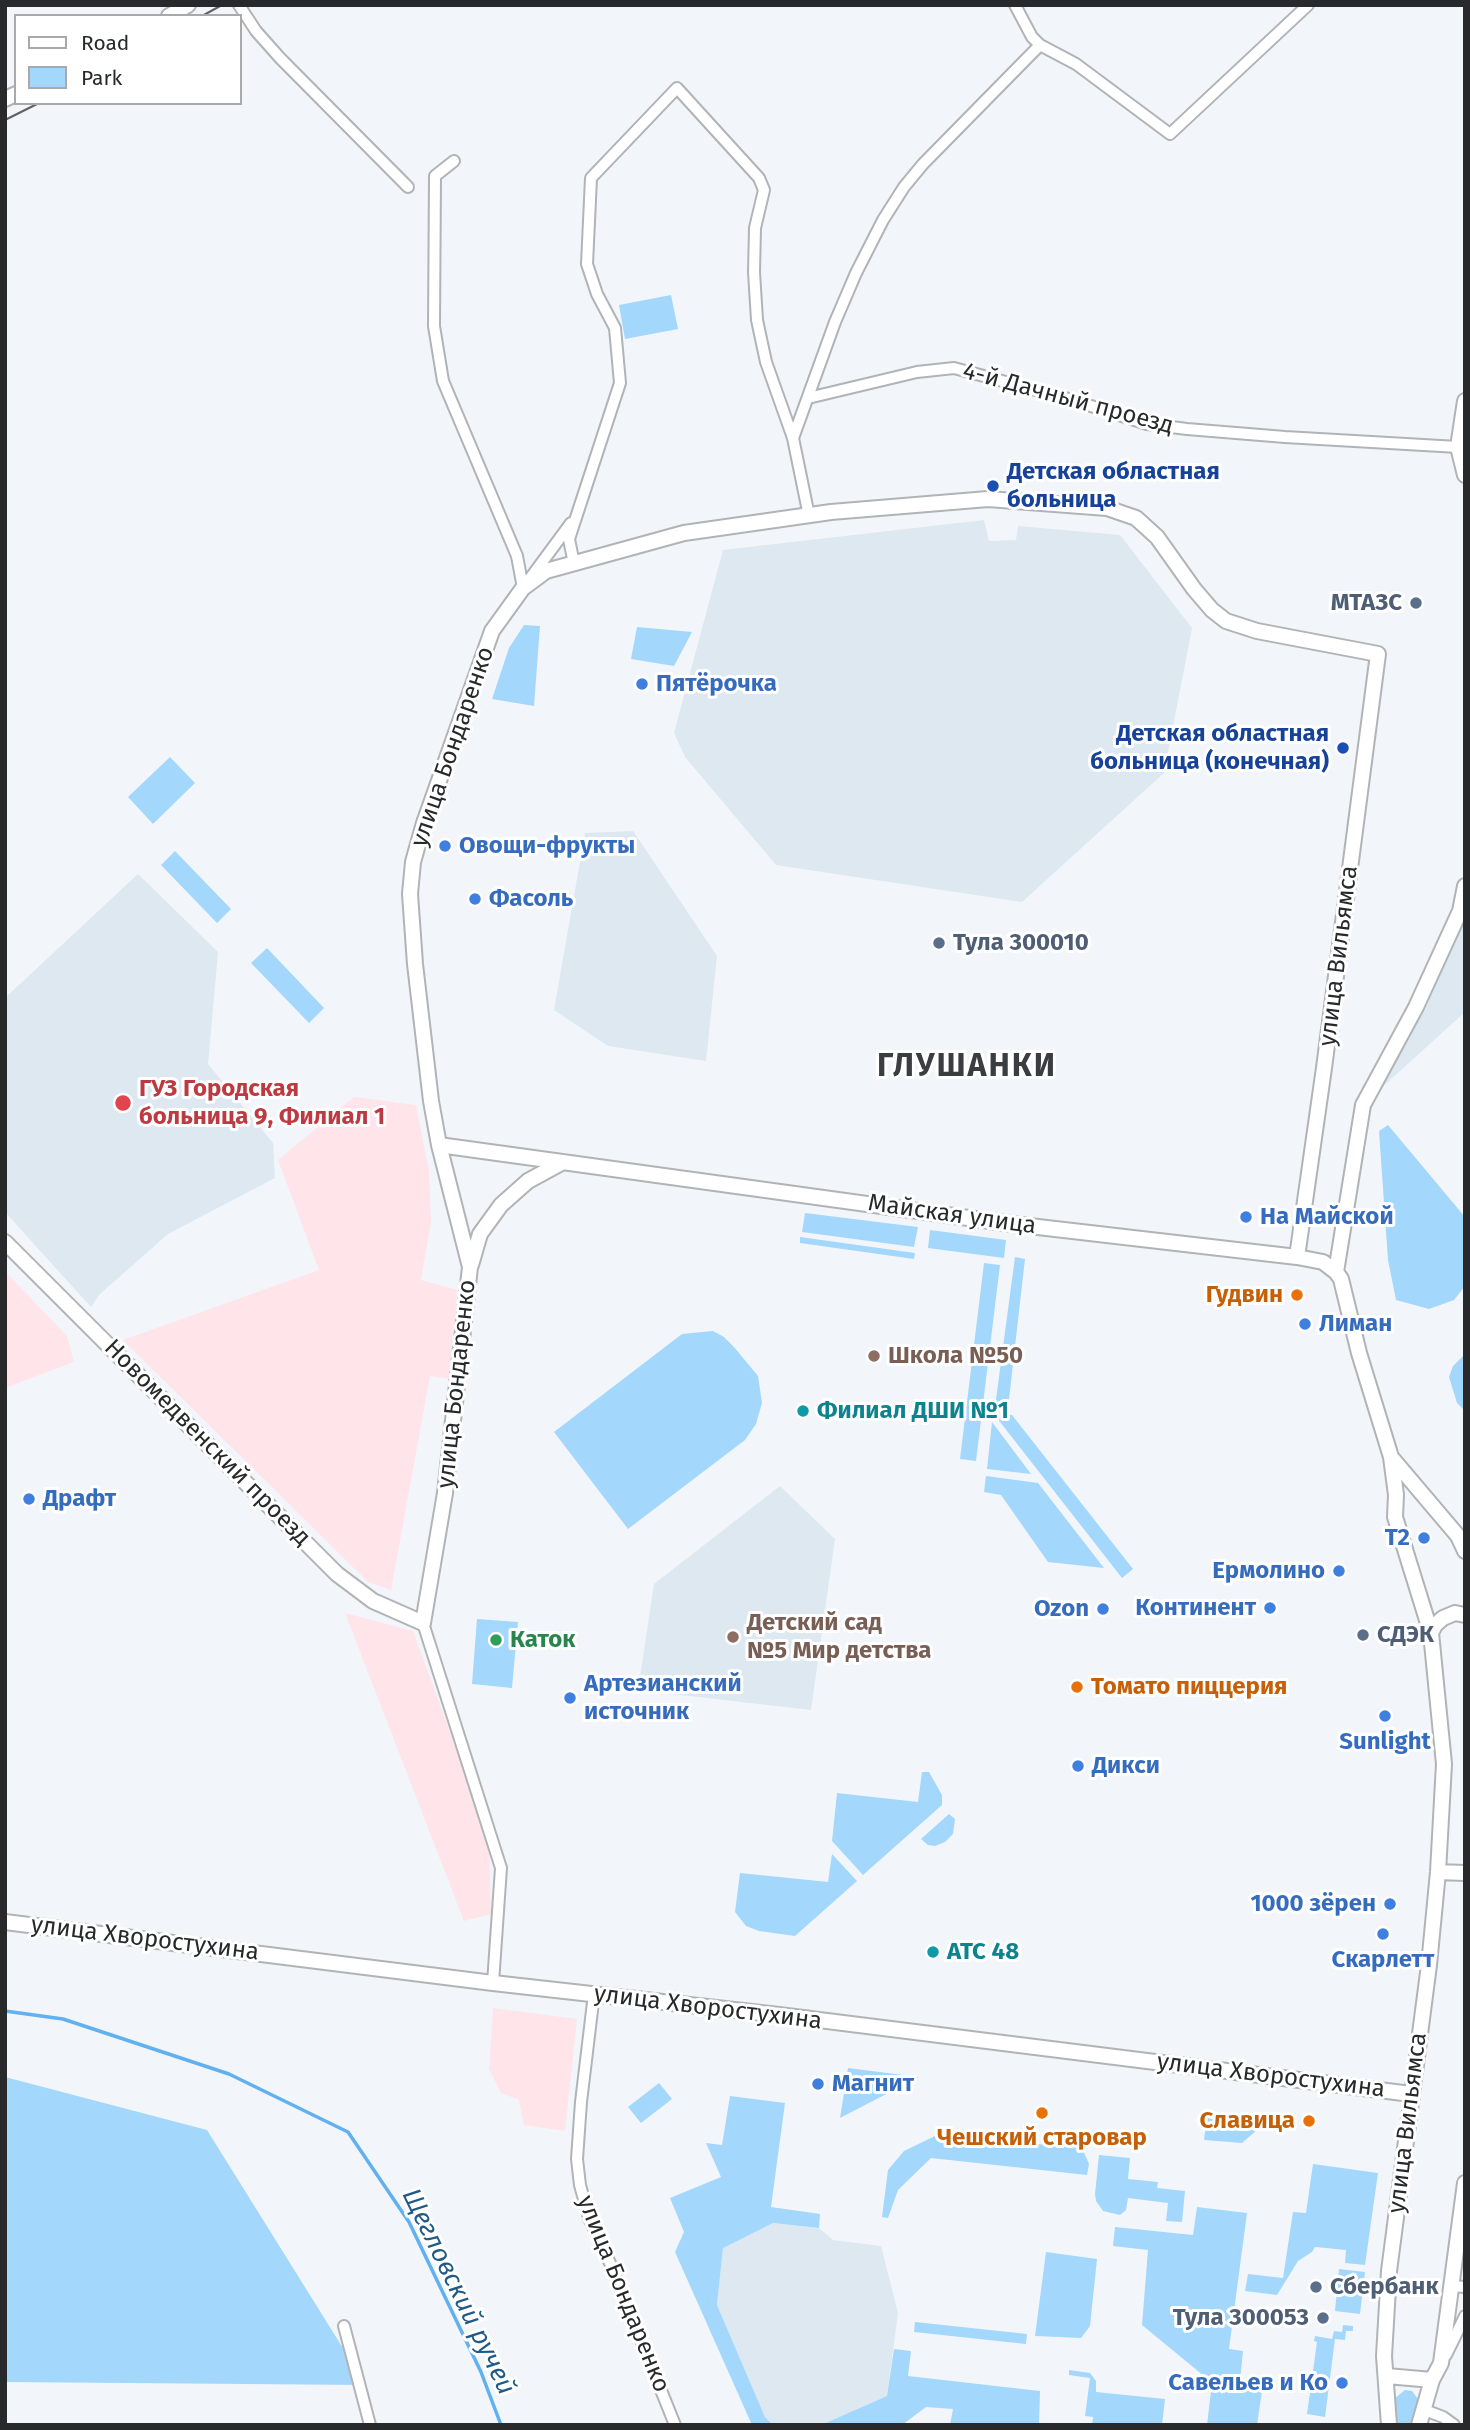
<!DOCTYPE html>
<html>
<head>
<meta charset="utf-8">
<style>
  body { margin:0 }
  #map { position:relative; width:1470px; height:2430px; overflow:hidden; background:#f2f6fa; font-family:"Fira Sans",sans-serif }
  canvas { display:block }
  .frame { position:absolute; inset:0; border:7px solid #27292a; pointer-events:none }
  .legend { position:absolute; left:14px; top:14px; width:228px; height:91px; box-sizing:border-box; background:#fff; border:2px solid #a9a9aa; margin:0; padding:9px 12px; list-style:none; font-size:21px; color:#27292a }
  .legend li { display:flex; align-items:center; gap:14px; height:35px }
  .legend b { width:35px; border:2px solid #a9a9aa }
</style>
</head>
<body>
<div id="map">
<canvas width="1470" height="2430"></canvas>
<div class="frame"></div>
<ul class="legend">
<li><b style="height:9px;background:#fff"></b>Road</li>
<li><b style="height:19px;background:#a4d7fc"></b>Park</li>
</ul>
</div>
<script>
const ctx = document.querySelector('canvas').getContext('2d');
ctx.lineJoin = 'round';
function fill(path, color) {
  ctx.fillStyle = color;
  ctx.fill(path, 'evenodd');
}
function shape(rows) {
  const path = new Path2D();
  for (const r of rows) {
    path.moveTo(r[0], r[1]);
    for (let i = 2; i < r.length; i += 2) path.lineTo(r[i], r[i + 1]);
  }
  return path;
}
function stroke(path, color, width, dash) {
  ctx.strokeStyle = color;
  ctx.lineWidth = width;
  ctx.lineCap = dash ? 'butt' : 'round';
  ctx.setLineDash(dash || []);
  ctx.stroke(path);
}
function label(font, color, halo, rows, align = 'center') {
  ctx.font = font + ' "Fira Sans",sans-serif';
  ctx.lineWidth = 6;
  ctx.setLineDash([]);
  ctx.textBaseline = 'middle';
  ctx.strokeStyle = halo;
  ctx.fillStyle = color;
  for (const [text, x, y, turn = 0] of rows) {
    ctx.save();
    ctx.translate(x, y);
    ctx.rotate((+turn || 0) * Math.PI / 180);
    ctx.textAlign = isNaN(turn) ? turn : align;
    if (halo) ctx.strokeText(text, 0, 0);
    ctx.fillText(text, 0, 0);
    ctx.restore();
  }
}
const industrial = shape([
  [354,1097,416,1105,429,1171,431,1222,421,1280,457,1290,452,1379,430,1376,391,1590,368,1582,123,1340,319,1270,278,1160],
  [5,1271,67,1336,74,1362,5,1388],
  [345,1613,413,1631,489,1838,491,1914,464,1921],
  [493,2008,577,2019,565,2131,524,2125,519,2100,501,2093,489,2069]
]);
const built = shape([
  [984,520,989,541,1016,540,1018,526,1120,535,1192,628,1164,773,1022,902,776,865,685,757,674,733,723,550],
  [633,831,717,956,706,1061,608,1046,554,1010,585,833],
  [138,874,218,952,208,1064,273,1143,275,1178,168,1234,100,1294,91,1307,5,1212,5,998],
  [1465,919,1465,1012,1377,1092,1426,1008],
  [780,1486,835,1539,811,1710,638,1690,654,1584],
  [773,2223,819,2228,833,2240,881,2246,898,2313,887,2396,821,2425,773,2425,765,2417,717,2305,723,2247]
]);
const green = shape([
  [671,295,678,329,625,339,619,305],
  [524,625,540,626,534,706,492,699,509,648],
  [637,627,692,632,674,666,631,659],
  [170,757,195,783,153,824,128,797],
  [175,851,231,909,217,923,161,865],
  [267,948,324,1008,309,1023,251,963],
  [1388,1125,1465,1217,1465,1286,1454,1300,1429,1309,1396,1300,1388,1260,1379,1131],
  [805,1213,918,1227,914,1247,802,1232],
  [930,1230,1006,1240,1004,1258,928,1248],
  [800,1237,915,1253,914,1259,800,1243],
  [1015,1257,1025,1259,1008,1408,995,1407],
  [984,1263,1000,1265,976,1461,960,1459],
  [713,1331,724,1337,734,1347,758,1376,762,1403,756,1424,745,1440,628,1529,554,1432,682,1334],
  [1465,1354,1465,1411,1457,1403,1449,1377,1453,1366],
  [993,1413,1012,1415,1133,1569,1122,1578],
  [992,1422,1031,1474,987,1469],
  [986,1476,1038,1483,1104,1568,1048,1562,1001,1495,984,1492],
  [477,1619,518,1622,512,1688,472,1684],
  [922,1772,929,1772,942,1795,942,1805,863,1875,832,1841,837,1793,918,1802],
  [949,1814,955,1819,953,1834,945,1842,935,1846,928,1845,921,1839],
  [832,1854,857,1881,795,1936,759,1931,746,1926,735,1912,740,1873,828,1882],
  [848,2068,919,2077,840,2118],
  [5,2077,207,2130,366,2385,5,2382],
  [659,2083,672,2099,641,2123,628,2107],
  [730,2096,785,2103,771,2207,820,2214,819,2228,773,2223,723,2248,717,2305,765,2417,773,2425,752,2425,675,2252,684,2232,670,2198,721,2177,706,2143,722,2145],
  [1207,2117,1265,2123,1242,2143,1204,2140],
  [937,2135,1082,2148,1089,2164,1087,2175,931,2158,898,2190,888,2218,882,2217,888,2170,904,2151],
  [1099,2155,1130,2158,1128,2179,1158,2182,1157,2188,1185,2191,1182,2222,1166,2221,1168,2203,1128,2198,1126,2210,1120,2215,1103,2211,1096,2201,1095,2194],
  [1313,2164,1378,2173,1365,2265,1345,2263,1346,2250,1315,2247,1312,2252,1298,2261,1277,2295,1245,2291,1248,2274,1283,2278,1293,2212,1306,2213],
  [1197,2207,1247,2213,1229,2349,1243,2351,1240,2381,1263,2384,1257,2425,1207,2425,1211,2391,1204,2376,1142,2325,1148,2250,1113,2246,1115,2227,1193,2235],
  [1046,2252,1097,2259,1090,2326,1081,2338,1035,2336],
  [1339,2269,1365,2272,1360,2314,1335,2311],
  [915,2322,1027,2334,1026,2344,914,2332],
  [1343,2325,1353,2326,1353,2331,1346,2331,1345,2340,1335,2339,1325,2417,1307,2414,1317,2342,1314,2341,1315,2336,1332,2339,1334,2331,1342,2332],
  [894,2349,911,2351,908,2376,1040,2391,1039,2425,950,2425,953,2409,926,2407,902,2425,821,2425,887,2396],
  [1069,2370,1090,2373,1096,2381,1096,2392,1165,2399,1162,2425,1092,2425,1093,2417,1085,2416,1090,2378,1069,2375],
  [1405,2390,1412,2391,1418,2399,1416,2411,1412,2425,1395,2425,1394,2399]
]);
const stream = shape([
  [5,2011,63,2019,229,2074,348,2132,409,2222,481,2372,501,2425]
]);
const minor = shape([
  [239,5,256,31,280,58,408,187],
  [1015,5,1032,37,1040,45,1076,64,1170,134,1308,5],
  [454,161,435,176,434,326,443,381,517,556,523,588,571,523],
  [808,398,917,372,954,368,1069,399,1147,424,1187,429,1285,437,1458,447],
  [793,438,835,322,856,273,883,220,904,187,923,164,1040,45],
  [574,564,569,539,620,383,615,328,597,294,587,264,591,178,677,88,759,178,764,190,755,228,754,272,757,320,766,362,793,438,809,516],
  [423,1623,501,1868,493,1983],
  [594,1994,581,2102,577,2159,580,2185,589,2218,610,2263,675,2425],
  [1451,2286,1465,2287],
  [344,2326,370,2425],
  [1446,2355,1465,2316],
  [1422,2409,1443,2417,1454,2425]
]);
const tertiary = shape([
  [169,16,188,5],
  [5,99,16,94],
  [1465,401,1458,447,1465,475],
  [439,1145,1012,1224,1297,1257,1323,1262,1336,1272,1341,1279,1359,1353,1391,1457,1396,1495,1395,1517,1431,1633,1444,1764,1438,1872,1429,1965,1389,2271,1384,2356,1389,2425],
  [5,1242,337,1574,373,1601,423,1623,445,1493,470,1267,439,1145,431,1101,415,964,410,894,413,862,424,823,492,631,523,588,546,571,684,533,831,512,988,499,1107,508,1136,518,1157,537,1194,589,1212,610,1226,621,1257,631,1378,654,1324,1068,1297,1257],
  [471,1265,480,1234,501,1205,528,1181,563,1162],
  [1336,1272,1363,1105,1416,1007,1460,911,1465,886],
  [1391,1457,1458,1536,1465,1551],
  [1431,1633,1435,1625,1443,1618,1455,1613,1465,1615],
  [1438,1872,1465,1873],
  [5,1922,493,1983,779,2015,1411,2094],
  [1387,2376,1432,2380],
  [1419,2425,1432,2380,1441,2363,1465,2183]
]);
const tram = shape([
  [202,16,222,5],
  [5,120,39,103]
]);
const markers = [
  [993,486,7,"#1a4fb4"],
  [1416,603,7,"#5c6f8a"],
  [642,684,7,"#3f7fe0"],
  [1343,748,7,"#1a4fb4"],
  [445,846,7,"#3f7fe0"],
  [475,899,7,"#3f7fe0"],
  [939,943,7,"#5c6f8a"],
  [123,1103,9,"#e0444e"],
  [1246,1217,7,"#3f7fe0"],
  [1297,1295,7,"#e8710a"],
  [1305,1324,7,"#3f7fe0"],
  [874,1356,7,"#8d6e63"],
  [803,1411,7,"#0f9aa8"],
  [29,1499,7,"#3f7fe0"],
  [1424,1538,7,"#3f7fe0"],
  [1339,1571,7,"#3f7fe0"],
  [1270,1608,7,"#3f7fe0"],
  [1103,1609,7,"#3f7fe0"],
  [1363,1635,7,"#5c6f8a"],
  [733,1637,7,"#8d6e63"],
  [496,1640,7,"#2e9e5b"],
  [1077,1687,7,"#e8710a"],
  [570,1698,7,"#3f7fe0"],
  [1385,1716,7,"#3f7fe0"],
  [1078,1766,7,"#3f7fe0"],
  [1390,1904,7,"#3f7fe0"],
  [1383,1934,7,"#3f7fe0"],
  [933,1952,7,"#0f9aa8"],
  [818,2084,7,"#3f7fe0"],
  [1042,2113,7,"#e8710a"],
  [1309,2121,7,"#e8710a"],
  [1316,2287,7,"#5c6f8a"],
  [1323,2318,7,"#5c6f8a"],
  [1342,2383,7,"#3f7fe0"]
];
const streetNames = [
  ["4-й Дачный проезд",1068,399,15],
  ["улица Бондаренко",453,747,-71],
  ["улица Вильямса",1339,956,-83],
  ["Майская улица",952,1215,8],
  ["улица Бондаренко",457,1384,-84],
  ["Новомедвенский проезд",207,1443,45],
  ["улица Хворостухина",145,1939,7],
  ["улица Хворостухина",708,2008,7],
  ["улица Хворостухина",1271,2076,7],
  ["улица Вильямса",1408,2123,-83],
  ["улица Бондаренко",623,2294,68]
];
const transitNames = [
  ["Детская областная",1007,472],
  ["больница",1007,500],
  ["Детская областная",1329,734,"right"],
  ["больница (конечная)",1329,762,"right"]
];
const serviceNames = [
  ["МТАЗС",1402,603,"right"],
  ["Тула 300010",953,943],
  ["СДЭК",1377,1635],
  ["Сбербанк",1330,2287],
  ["Тула 300053",1309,2318,"right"]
];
const shopNames = [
  ["Пятёрочка",656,684],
  ["Овощи-фрукты",459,846],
  ["Фасоль",489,899],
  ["На Майской",1260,1217],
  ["Лиман",1319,1324],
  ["Драфт",43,1499],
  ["T2",1410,1538,"right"],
  ["Ермолино",1325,1571,"right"],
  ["Континент",1256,1608,"right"],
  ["Ozon",1089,1609,"right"],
  ["Артезианский",584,1684],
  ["источник",584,1712],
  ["Sunlight",1385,1742,"center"],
  ["Дикси",1092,1766],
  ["1000 зёрен",1376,1904,"right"],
  ["Скарлетт",1383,1960,"center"],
  ["Магнит",832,2084],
  ["Савельев и Ко",1328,2383,"right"]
];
const healthNames = [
  ["ГУЗ Городская",139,1089],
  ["больница 9, Филиал 1",139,1117]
];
const foodNames = [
  ["Гудвин",1283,1295],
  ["Томато пиццерия",1091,1687,"left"],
  ["Славица",1295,2121],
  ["Чешский старовар",1042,2138,"center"]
];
const educationNames = [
  ["Школа №50",888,1356],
  ["Детский сад",747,1623],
  ["№5 Мир детства",747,1651]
];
const cultureNames = [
  ["Филиал ДШИ №1",817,1411],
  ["АТС 48",947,1952]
];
const leisureNames = [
  ["Каток",510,1640]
];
const waterNames = [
  ["Щегловский ручей",458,2292,64]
];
const districtNames = [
  ["ГЛУШАНКИ",967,1067]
];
fill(industrial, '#ffe4ea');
fill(built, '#dde8f0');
fill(green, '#a4d7fc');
stroke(stream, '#61b1f1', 3.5);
stroke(minor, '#b0b4b7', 14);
stroke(tertiary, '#b0b4b7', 18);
stroke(minor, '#fff', 10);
stroke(tertiary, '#fff', 14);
stroke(tram, '#606264', 2);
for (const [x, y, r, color] of markers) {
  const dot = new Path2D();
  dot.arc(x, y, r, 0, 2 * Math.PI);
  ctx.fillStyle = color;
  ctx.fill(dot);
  stroke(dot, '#fff', 2.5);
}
label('24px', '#27292a', '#fff', streetNames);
label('bold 24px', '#164399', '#fff', transitNames, 'left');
label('bold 24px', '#4e5e75', '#fff', serviceNames, 'left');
label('bold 24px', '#366cbe', '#fff', shopNames, 'left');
label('bold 24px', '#be3a42', '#fff', healthNames, 'left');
label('bold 24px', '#c56008', '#fff', foodNames, 'right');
label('bold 24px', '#785e54', '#fff', educationNames, 'left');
label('bold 24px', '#0d838f', '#fff', cultureNames, 'left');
label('bold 24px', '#27864d', '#fff', leisureNames, 'left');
label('italic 26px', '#215a85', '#fff', waterNames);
ctx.letterSpacing = '2px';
label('bold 32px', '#3b3e41', '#fff', districtNames);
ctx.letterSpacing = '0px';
</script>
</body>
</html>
